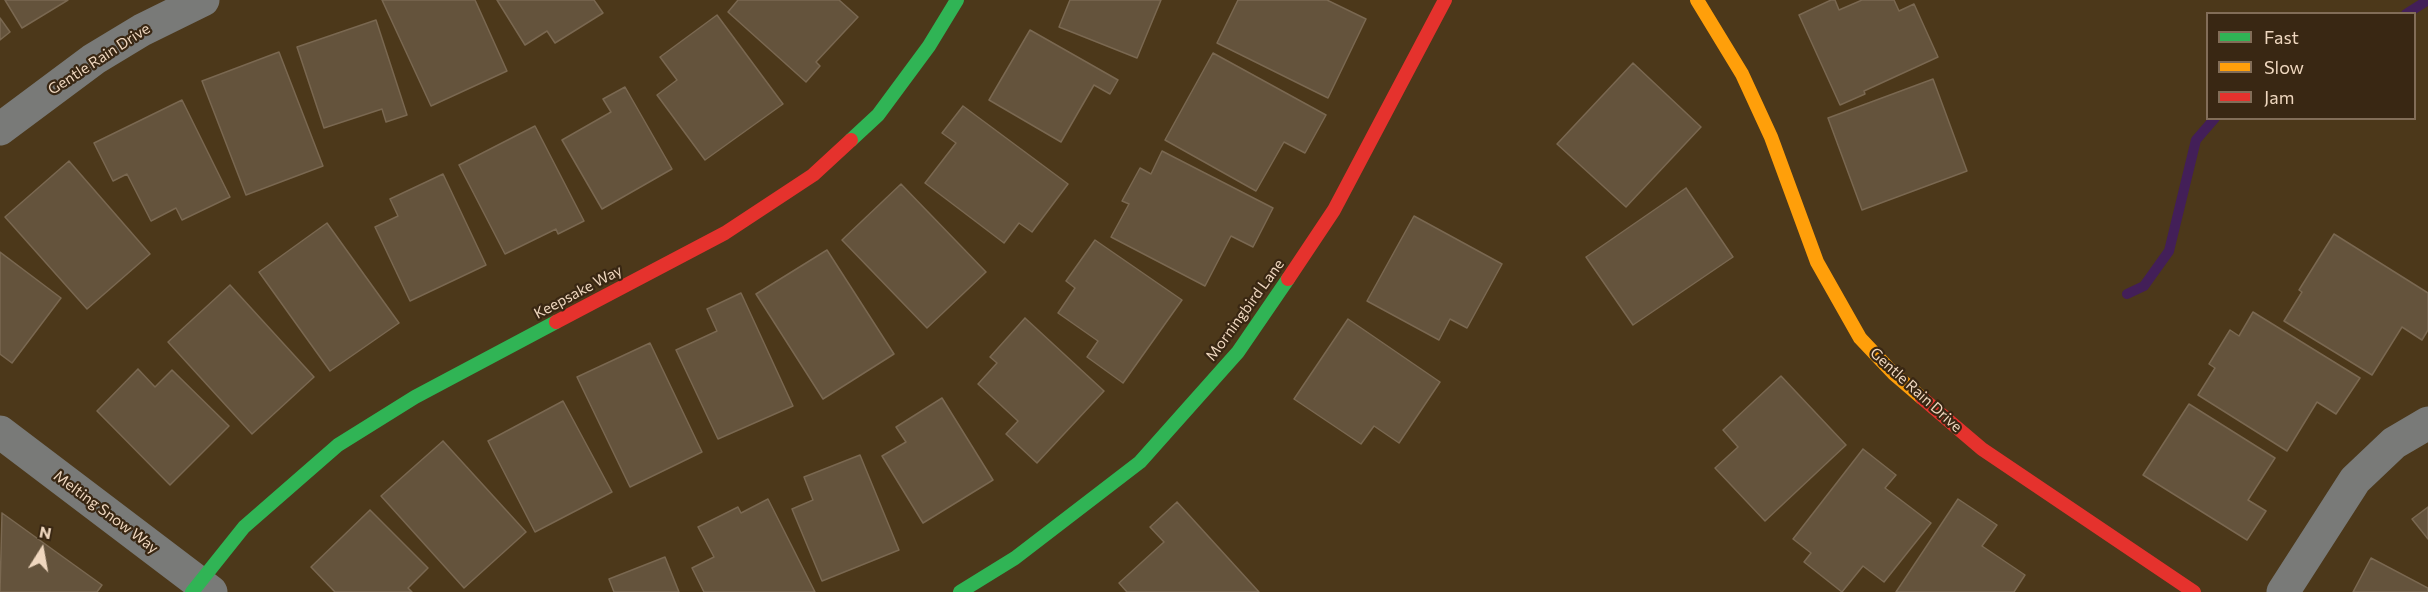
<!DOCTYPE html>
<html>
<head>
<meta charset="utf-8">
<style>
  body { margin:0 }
  #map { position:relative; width:2428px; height:592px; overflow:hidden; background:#4c381a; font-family:Commissioner,sans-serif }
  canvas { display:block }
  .legend { position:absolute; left:2206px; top:12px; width:210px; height:108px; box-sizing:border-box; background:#392713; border:2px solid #826d58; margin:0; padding:8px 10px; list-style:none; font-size:18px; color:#efd7bf }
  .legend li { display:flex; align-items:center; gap:12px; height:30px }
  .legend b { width:30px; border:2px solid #826d58 }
  .north { position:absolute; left:12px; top:520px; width:60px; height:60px; -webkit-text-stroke:4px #392713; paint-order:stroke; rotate:11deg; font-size:16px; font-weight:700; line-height:24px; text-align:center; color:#efd7bf }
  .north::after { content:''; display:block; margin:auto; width:21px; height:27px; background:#efd7bf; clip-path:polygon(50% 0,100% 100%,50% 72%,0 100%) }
</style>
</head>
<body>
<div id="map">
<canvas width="2428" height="592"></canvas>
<ul class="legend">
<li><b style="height:8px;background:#30b455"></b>Fast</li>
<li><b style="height:8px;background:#ff9f0a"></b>Slow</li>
<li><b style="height:8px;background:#e5322d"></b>Jam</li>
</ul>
<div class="north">N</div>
</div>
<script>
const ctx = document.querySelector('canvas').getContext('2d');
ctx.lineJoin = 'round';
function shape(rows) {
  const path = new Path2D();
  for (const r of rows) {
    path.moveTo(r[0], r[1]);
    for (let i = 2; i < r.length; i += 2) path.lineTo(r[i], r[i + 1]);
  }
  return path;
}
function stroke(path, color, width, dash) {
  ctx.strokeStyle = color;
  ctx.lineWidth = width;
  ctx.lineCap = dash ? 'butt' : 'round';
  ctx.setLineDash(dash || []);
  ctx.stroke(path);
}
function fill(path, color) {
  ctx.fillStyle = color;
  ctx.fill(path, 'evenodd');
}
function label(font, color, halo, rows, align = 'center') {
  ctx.font = font + ' Commissioner,sans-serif';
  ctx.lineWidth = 4.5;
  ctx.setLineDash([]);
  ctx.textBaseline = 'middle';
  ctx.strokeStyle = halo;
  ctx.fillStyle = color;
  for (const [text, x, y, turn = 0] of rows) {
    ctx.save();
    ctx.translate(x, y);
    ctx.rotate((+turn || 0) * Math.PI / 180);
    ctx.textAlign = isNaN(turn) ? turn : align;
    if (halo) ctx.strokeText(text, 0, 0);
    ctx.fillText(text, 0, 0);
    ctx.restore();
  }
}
const stream = shape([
  [2406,14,2428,0],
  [2127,294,2144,286,2169,251,2196,140,2215,118]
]);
const building = shape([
  [5,0,68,0,22,28,5,0],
  [382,0,475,0,507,71,431,106,382,0],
  [497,0,594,0,603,13,555,43,547,31,525,45,497,0],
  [738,0,839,0,858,17,816,62,820,66,806,82,728,12,738,0],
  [1070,0,1161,0,1137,58,1059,27,1070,0],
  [1238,0,1327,0,1366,19,1328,98,1217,43,1238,0],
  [1831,0,1835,0,1839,10,1862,0,1894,0,1899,11,1914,4,1938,57,1864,91,1865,94,1840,105,1799,15,1831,0],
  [717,15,783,104,705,160,657,95,677,80,660,57,717,15],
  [0,18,10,32,0,40,0,18],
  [376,20,407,115,386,122,382,109,324,128,297,47,376,20],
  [1030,30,1118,80,1110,94,1094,85,1061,142,989,100,1030,30],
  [279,52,323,166,246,195,202,81,279,52],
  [1213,53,1326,115,1305,153,1284,142,1256,191,1165,140,1213,53],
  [1633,63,1701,127,1626,207,1557,144,1633,63],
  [1933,79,1967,171,1862,210,1828,118,1933,79],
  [625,87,672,169,602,209,562,140,611,112,603,99,625,87],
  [182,100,230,197,182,220,176,208,151,221,127,174,113,181,94,143,182,100],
  [963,106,1068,184,1032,232,1019,223,1004,243,925,183,956,143,942,133,963,106],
  [535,126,584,221,558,234,556,229,505,254,459,165,535,126],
  [1162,151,1273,208,1253,247,1231,236,1205,286,1111,237,1129,204,1122,201,1140,168,1151,174,1162,151],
  [69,161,150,254,87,309,5,217,69,161],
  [443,174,486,265,410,301,375,227,398,216,390,199,443,174],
  [901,184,986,272,927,328,842,240,901,184],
  [1686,188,1733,257,1633,325,1586,257,1686,188],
  [1414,216,1502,264,1467,328,1450,319,1439,340,1367,301,1414,216],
  [327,223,399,323,330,371,259,272,327,223],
  [2334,234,2428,293,2428,330,2422,340,2402,327,2372,375,2284,321,2302,292,2299,290,2334,234],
  [1095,240,1182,300,1123,383,1087,357,1098,341,1058,313,1075,288,1066,281,1095,240],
  [827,250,894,354,823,399,756,294,827,250],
  [0,252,61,298,12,363,0,354,0,252],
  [230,285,314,377,252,434,168,342,230,285],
  [741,293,793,406,718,439,676,350,717,331,707,309,741,293],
  [2253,312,2360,378,2336,414,2317,402,2287,451,2198,395,2215,368,2209,364,2230,330,2239,336,2253,312],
  [1025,318,1104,391,1037,463,1006,434,1018,421,978,384,997,363,990,357,1025,318],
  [1348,319,1440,382,1399,443,1374,426,1361,444,1294,399,1348,319],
  [650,343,702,452,630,487,577,377,650,343],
  [138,369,155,387,172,370,229,426,170,485,97,411,138,369],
  [1781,376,1846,445,1765,521,1715,468,1738,447,1723,430,1781,376],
  [942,398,993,480,923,523,882,456,906,442,896,427,942,398],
  [563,401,612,492,535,532,488,441,563,401],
  [2189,404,2275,458,2248,500,2266,511,2247,540,2143,475,2189,404],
  [443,441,526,532,464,588,381,496,443,441],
  [1863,449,1896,475,1885,488,1931,523,1884,582,1863,566,1842,592,1804,562,1811,553,1793,539,1863,449],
  [860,455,899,550,822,581,792,509,813,500,804,477,860,455],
  [768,499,815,592,704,592,692,568,714,557,698,527,738,507,741,513,768,499],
  [1958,499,1997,525,1982,546,2025,575,2014,592,1896,592,1958,499],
  [1177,502,1259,592,1127,592,1119,583,1164,542,1150,527,1177,502],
  [2428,507,2428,539,2412,519,2428,507],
  [370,510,428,568,408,588,412,592,335,592,311,567,370,510],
  [2,513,102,585,97,592,0,592,2,513],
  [665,557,679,592,614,592,609,579,665,557],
  [2371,558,2428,588,2428,592,2353,592,2371,558]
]);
const street = shape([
  [0,129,94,59,142,30,203,0],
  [0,432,211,592],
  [2283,592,2355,480,2394,443,2428,423]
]);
const fast = shape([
  [851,140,878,115,929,46,957,0],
  [192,592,244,527,338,445,415,397,556,322],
  [960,592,1015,558,1140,462,1238,352,1288,279]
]);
const slow = shape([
  [1697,0,1742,74,1771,137,1817,262,1860,338,1894,374,1922,398]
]);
const jam = shape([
  [1288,279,1334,210,1445,0],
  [556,322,725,233,813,175,851,140],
  [1922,398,1982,449,2194,592]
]);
const streetNames = [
  ["Gentle Rain Drive",99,59,-33],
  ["Keepsake Way",578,292,-28],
  ["Morningbird Lane",1245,310,-54],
  ["Gentle Rain Drive",1916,390,42],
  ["Melting Snow Way",106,512,37]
];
stroke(stream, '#431f58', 10);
fill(building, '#64533c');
stroke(building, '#7a6851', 1.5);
stroke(street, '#797a78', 33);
stroke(fast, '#30b455', 14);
stroke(slow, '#ff9f0a', 14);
stroke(jam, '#e5322d', 14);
label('15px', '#efd7bf', '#392713', streetNames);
</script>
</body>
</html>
